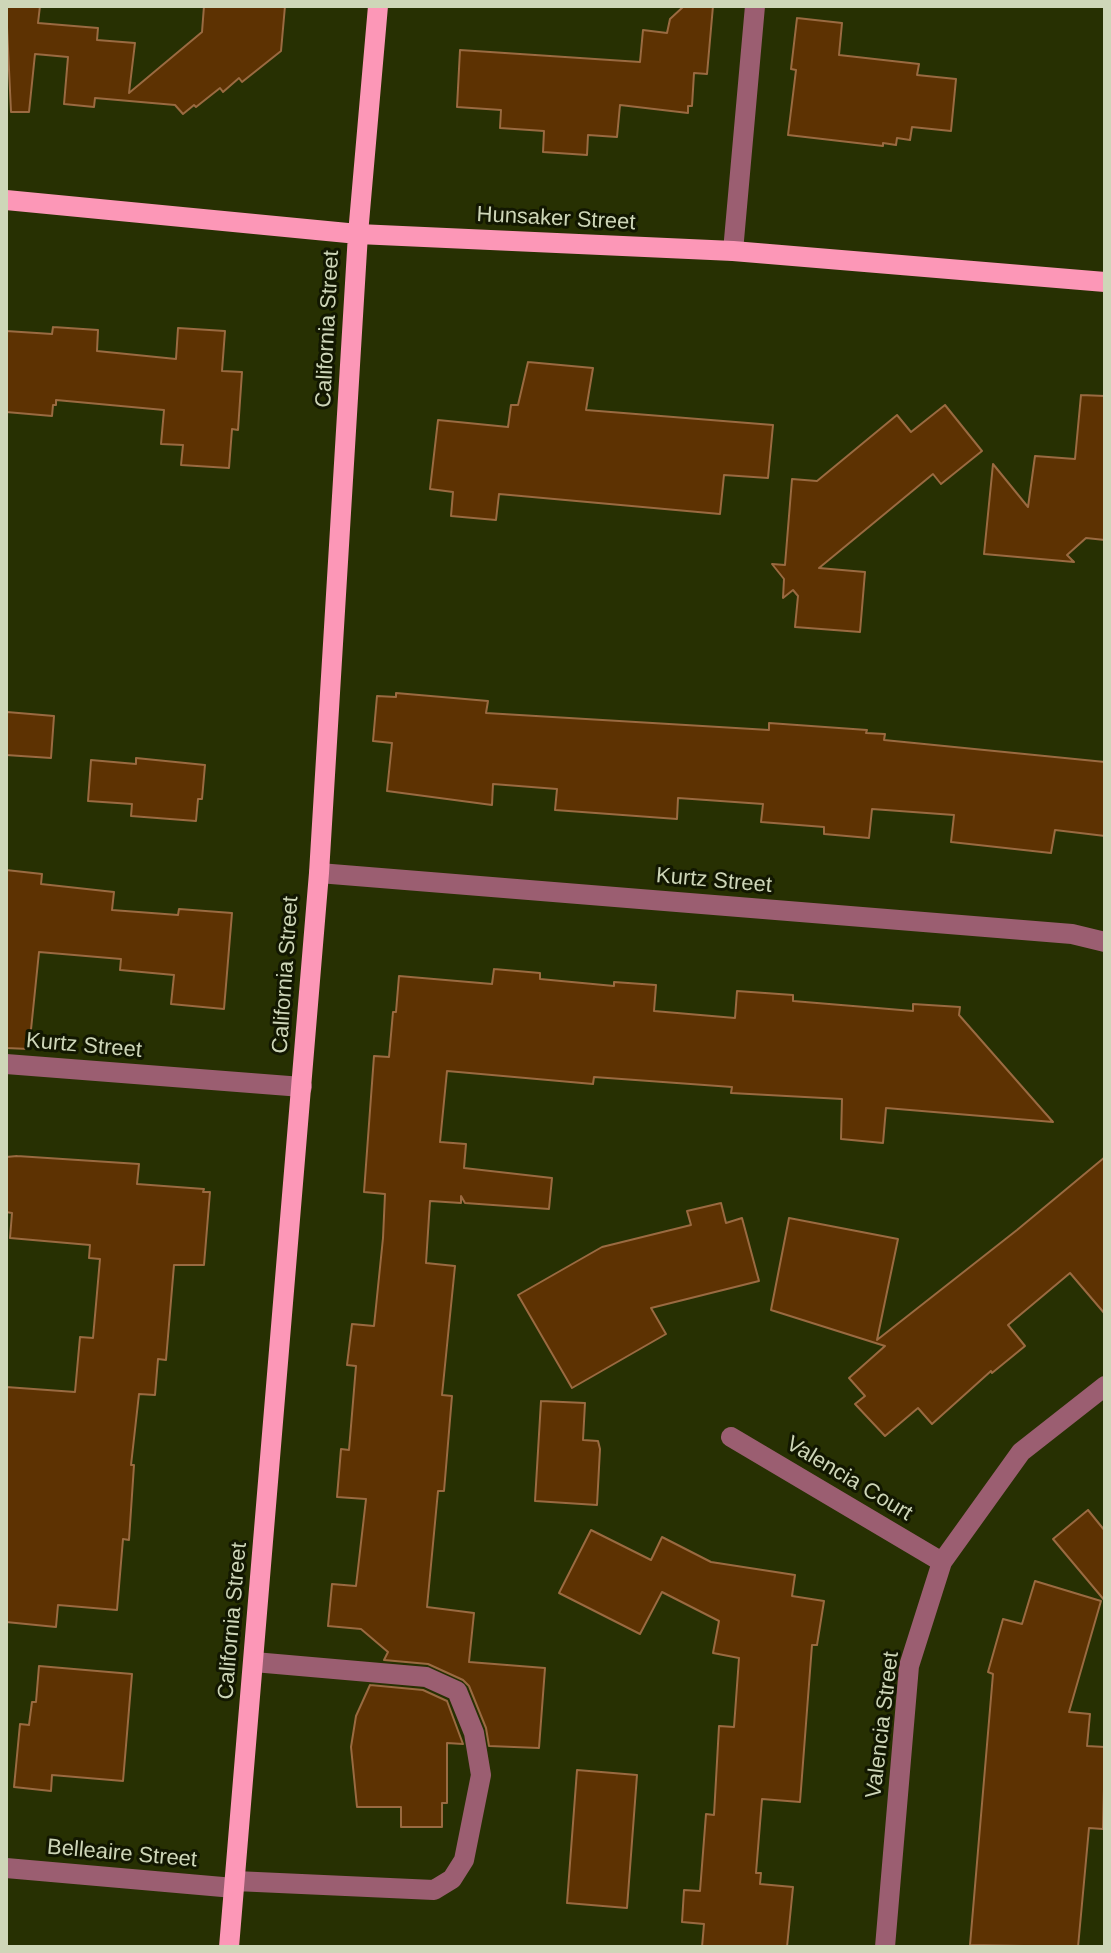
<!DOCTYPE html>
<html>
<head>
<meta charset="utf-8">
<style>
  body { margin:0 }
  #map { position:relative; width:1111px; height:1953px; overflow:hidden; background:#273002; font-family:Arial,sans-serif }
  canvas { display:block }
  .frame { position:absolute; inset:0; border:8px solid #ced6b8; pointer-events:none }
</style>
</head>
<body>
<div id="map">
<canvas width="1111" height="1953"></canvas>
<div class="frame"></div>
</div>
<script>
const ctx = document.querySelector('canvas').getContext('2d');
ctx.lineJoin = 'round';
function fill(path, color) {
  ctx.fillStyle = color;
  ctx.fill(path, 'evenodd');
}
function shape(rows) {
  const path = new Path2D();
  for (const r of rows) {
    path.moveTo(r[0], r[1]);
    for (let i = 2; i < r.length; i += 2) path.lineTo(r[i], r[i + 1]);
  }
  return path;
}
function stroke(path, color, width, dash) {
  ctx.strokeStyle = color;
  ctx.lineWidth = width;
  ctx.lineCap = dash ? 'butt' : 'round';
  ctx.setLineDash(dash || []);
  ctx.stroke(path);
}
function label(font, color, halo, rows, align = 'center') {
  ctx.font = font + ' Arial,sans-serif';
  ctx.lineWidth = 6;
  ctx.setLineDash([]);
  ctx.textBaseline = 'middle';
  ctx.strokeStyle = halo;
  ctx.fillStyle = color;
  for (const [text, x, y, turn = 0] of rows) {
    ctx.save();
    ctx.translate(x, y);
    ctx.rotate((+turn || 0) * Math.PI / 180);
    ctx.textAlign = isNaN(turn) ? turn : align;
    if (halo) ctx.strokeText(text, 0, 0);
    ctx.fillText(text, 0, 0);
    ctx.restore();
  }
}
const building = shape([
  [6,6,40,6,38,23,98,28,97,40,135,43,129,93,202,32,204,6,285,6,281,51,242,82,239,78,223,92,220,88,196,107,194,105,183,114,175,105,95,98,94,107,64,104,68,57,35,54,29,112,11,112,6,6],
  [684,6,713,6,707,74,694,73,692,106,688,106,688,113,620,105,617,137,588,135,587,155,543,152,544,131,500,128,501,110,457,107,460,50,640,62,643,30,667,33,670,19,684,6],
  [797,18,842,23,839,55,919,64,917,75,956,79,951,131,912,127,910,140,897,138,896,145,883,143,883,146,788,135,796,70,791,69,797,18],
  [53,327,98,330,97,351,176,359,178,328,225,331,222,371,242,372,238,430,232,429,229,468,181,465,183,445,161,444,164,410,56,400,56,405,53,405,52,416,6,412,6,331,52,334,53,327],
  [528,362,593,368,586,410,773,425,768,478,724,475,720,514,499,494,496,520,451,516,453,492,430,489,438,420,508,427,511,405,518,405,528,362],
  [1081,395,1105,396,1105,540,1086,538,1067,555,1074,562,984,554,993,464,1028,507,1035,456,1075,459,1081,395],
  [945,405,982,451,941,484,933,474,819,568,865,572,860,632,795,627,798,596,793,590,783,598,784,579,772,564,785,565,792,479,817,481,897,415,911,432,945,405],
  [396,693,488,701,486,713,769,730,769,723,867,730,866,733,885,734,884,740,1105,762,1105,836,1055,830,1051,853,951,842,954,815,872,809,869,838,824,834,824,827,761,822,763,804,678,798,677,819,555,810,557,789,493,784,492,805,387,791,392,743,373,741,377,696,396,697,396,693],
  [7,712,54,716,51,758,6,755,7,712],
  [136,758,205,765,202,799,198,799,196,821,131,816,132,804,88,801,91,760,136,764,136,758],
  [6,870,42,874,41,884,114,892,112,910,178,915,179,909,232,913,224,1009,171,1004,174,975,120,970,121,959,39,952,29,1049,6,1048,6,870],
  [494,969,540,973,540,979,614,986,614,982,656,985,654,1011,735,1018,737,991,793,995,793,1001,913,1011,913,1004,960,1007,959,1015,1053,1122,886,1108,883,1143,841,1139,842,1099,731,1093,732,1087,594,1077,593,1084,447,1071,440,1142,466,1144,464,1168,552,1178,549,1209,465,1203,461,1196,461,1203,430,1201,426,1263,455,1266,442,1395,452,1396,444,1491,438,1491,427,1607,474,1613,469,1662,545,1668,539,1748,489,1746,486,1728,469,1686,463,1680,428,1664,384,1660,388,1652,361,1629,328,1626,332,1584,356,1586,366,1499,337,1497,341,1449,349,1450,356,1366,347,1365,352,1324,374,1326,383,1238,385,1194,364,1192,374,1056,389,1057,393,1012,396,1012,399,976,492,984,494,969],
  [17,1156,139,1164,137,1184,204,1189,203,1192,210,1192,204,1265,174,1265,166,1360,158,1359,155,1395,139,1394,131,1465,134,1465,129,1540,123,1539,117,1610,58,1605,56,1627,6,1622,6,1387,75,1392,80,1337,93,1338,100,1259,89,1258,90,1245,10,1238,12,1213,6,1212,6,1157,17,1156],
  [1105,1157,1105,1314,1070,1273,1008,1325,1025,1346,992,1373,991,1371,932,1424,918,1408,885,1436,855,1404,865,1396,849,1378,885,1346,771,1310,789,1218,898,1239,877,1340,1017,1230,1105,1157],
  [721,1203,726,1223,742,1218,759,1281,651,1308,666,1334,572,1388,518,1295,602,1247,691,1225,687,1211,721,1203],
  [541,1401,585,1403,583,1440,598,1441,600,1449,597,1505,535,1501,541,1401],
  [1088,1510,1105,1531,1105,1601,1053,1539,1088,1510],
  [591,1530,651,1560,662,1537,711,1562,795,1575,792,1596,824,1601,817,1645,812,1645,800,1802,762,1799,756,1873,761,1873,760,1884,793,1887,787,1947,702,1947,704,1924,682,1922,684,1890,700,1891,706,1814,714,1815,719,1726,734,1727,739,1658,713,1653,719,1621,662,1592,640,1634,559,1593,591,1530],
  [1035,1581,1101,1601,1069,1712,1090,1714,1087,1746,1105,1747,1103,1829,1089,1828,1078,1947,970,1945,993,1674,988,1672,1003,1619,1022,1624,1035,1581],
  [39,1666,132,1674,123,1781,52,1775,51,1791,14,1787,20,1724,29,1725,32,1702,36,1702,39,1666],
  [370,1685,423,1690,447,1701,463,1744,447,1743,447,1803,442,1803,442,1827,401,1827,401,1807,357,1807,351,1747,356,1716,370,1685],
  [577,1770,637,1775,627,1908,567,1903,577,1770]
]);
const minor = shape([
  [733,251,755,6],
  [319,873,1072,934,1105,942],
  [6,1064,302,1087],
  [731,1437,942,1562],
  [6,1868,234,1888],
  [235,1881,434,1890,452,1879,464,1860,481,1775,474,1733,457,1691,426,1677,254,1662],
  [885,1947,909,1666,942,1562,1021,1452,1105,1386]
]);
const major = shape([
  [6,200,358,234,733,251,1105,282],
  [229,1947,319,873,358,234,378,6]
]);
const streetNames = [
  ["Hunsaker Street",556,219,3],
  ["California Street",328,329,-87],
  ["Kurtz Street",714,881,5],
  ["California Street",286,975,-86],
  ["Kurtz Street",84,1046,5],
  ["Valencia Court",849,1479,31],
  ["California Street",233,1621,-85],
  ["Valencia Street",883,1725,-83],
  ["Belleaire Street",122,1854,5]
];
fill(building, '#5d3202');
stroke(building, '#9a6a41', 2);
stroke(minor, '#9b5e71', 20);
stroke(major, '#fc97b7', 20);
label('22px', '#ced6b8', '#121701', streetNames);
</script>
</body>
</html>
